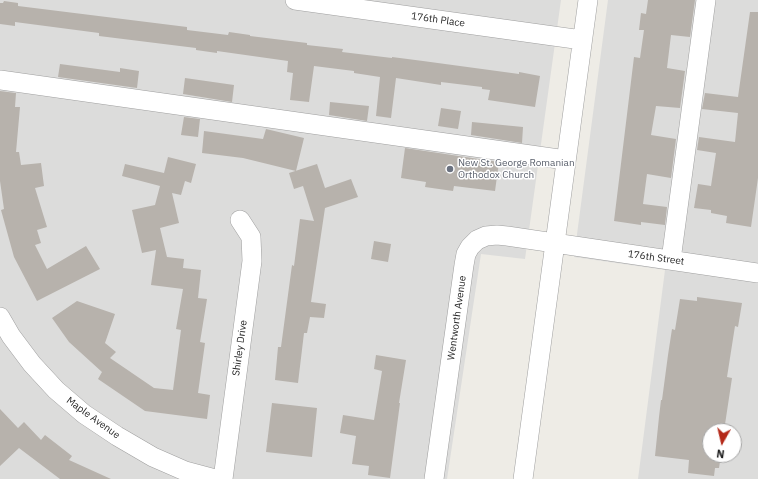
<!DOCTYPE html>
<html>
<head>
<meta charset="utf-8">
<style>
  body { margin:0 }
  #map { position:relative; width:758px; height:479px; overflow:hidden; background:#eeece6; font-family:"IBM Plex Sans",sans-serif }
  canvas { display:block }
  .north { position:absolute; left:702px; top:423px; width:40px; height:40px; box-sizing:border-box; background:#fff; border:1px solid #a5a5a5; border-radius:50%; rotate:188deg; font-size:11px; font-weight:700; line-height:16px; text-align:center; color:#1e1e1e }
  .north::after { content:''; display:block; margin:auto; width:14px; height:18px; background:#b42919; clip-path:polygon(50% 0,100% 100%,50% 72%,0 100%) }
</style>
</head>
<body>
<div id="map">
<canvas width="758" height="479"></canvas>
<div class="north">N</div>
</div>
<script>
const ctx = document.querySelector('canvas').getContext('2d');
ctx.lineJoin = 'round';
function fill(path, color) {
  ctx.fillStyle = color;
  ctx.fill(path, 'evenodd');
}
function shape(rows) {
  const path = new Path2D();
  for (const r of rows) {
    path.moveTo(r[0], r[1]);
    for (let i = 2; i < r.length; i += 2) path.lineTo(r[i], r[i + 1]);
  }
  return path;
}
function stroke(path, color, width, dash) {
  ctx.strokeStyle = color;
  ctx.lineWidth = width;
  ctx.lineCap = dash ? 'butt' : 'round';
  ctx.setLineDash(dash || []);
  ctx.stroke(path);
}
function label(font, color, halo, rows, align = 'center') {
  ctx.font = font + ' "IBM Plex Sans",sans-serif';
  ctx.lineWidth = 3;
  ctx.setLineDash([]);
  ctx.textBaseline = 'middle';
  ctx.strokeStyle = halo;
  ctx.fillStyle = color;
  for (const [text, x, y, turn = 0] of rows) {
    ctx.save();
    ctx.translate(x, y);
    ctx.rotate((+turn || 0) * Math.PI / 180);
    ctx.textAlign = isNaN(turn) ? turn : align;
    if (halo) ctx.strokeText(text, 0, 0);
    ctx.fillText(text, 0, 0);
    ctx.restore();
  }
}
const residential = shape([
  [0,0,561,0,525,259,481,254,447,479,0,479],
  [608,0,758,0,758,479,638,479,665,270,574,257],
  [710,431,734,431,734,455,710,455]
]);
const building = shape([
  [648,0,695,0,690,37,671,35,667,68,685,71,680,108,656,106,651,135,676,139,671,178,647,174,643,204,667,207,665,225,641,222,641,225,614,221,634,57,640,58,644,30,639,30,641,13,646,14],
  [4,1,18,3,18,6,187,27,187,30,228,35,229,32,250,35,250,36,307,43,307,45,343,49,342,52,392,58,392,57,423,61,519,74,519,72,540,76,535,107,488,100,490,90,482,89,482,87,441,82,441,85,396,78,391,118,376,116,380,77,354,73,354,71,314,66,309,102,290,100,293,73,287,72,288,61,217,51,217,53,196,50,196,48,99,36,99,33,15,22,15,26,0,24,0,3,3,3],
  [750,12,758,12,758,178,751,227,726,223,727,216,711,213,711,210,694,208,698,184,711,186,716,153,697,150,699,137,735,142,738,113,702,109,705,93,738,97],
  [60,64,120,72,120,68,139,71,137,88,58,77],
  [185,78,234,85,232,102,183,94],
  [0,91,16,93,15,107,20,107,16,152,19,152,21,165,41,163,44,186,35,188,47,227,37,230,41,243,35,245,47,269,86,246,100,269,37,301,14,257,1,210,4,209,0,181],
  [330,102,369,106,367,121,329,115],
  [441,108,461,111,458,129,438,126],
  [184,117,200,119,198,137,181,135],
  [472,122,523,127,522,143,471,135],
  [266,129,304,138,296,171,243,158,202,153,204,131,263,139],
  [405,148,499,162,495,191,454,186,453,191,425,187,426,182,401,178],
  [168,157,196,164,191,183,185,181,181,195,172,193,179,223,160,228,167,257,184,259,183,268,201,270,198,298,207,299,200,342,205,343,198,393,210,395,207,419,145,411,98,379,102,372,69,342,52,318,77,301,115,314,105,343,116,352,110,358,154,388,173,390,181,330,176,329,183,289,151,285,156,250,142,253,132,210,155,205,160,186,122,176,125,164,164,173],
  [317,164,325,188,351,179,358,197,325,208,311,302,326,304,324,318,310,317,307,333,304,333,298,383,275,380,278,347,281,347,292,265,294,266,300,219,314,221,303,186,294,189,289,173],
  [374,241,391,244,388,262,371,259],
  [697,297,742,303,738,327,735,326,727,377,732,378,724,431,710,431,710,455,721,455,719,468,715,468,714,476,688,473,689,460,655,456,659,417,661,400,662,400,668,355,672,329,675,330,680,299,697,301],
  [376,355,406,360,399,403,400,403,390,478,368,475,369,466,352,464,356,436,340,433,343,415,374,420,382,371,374,369],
  [272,403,317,408,312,457,266,452],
  [0,409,18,428,24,422,41,440,45,435,72,456,69,460,111,479,60,479,19,448,0,466]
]);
const minor = shape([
  [295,0,582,40],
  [0,80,566,160],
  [671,260,706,0],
  [0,317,11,336,32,364,56,390,84,414,117,436,153,457,185,471,215,479],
  [223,479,252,261,251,237,240,220],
  [434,479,464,265,466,254,470,247,477,240,486,236,497,235,507,236,758,273],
  [523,479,588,0]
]);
const markers = [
  [450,169,4,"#6b7280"]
];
const streetNames = [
  ["176th Place",438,20,8],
  ["176th Street",656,258,8],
  ["Wentworth Avenue",457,318,-82],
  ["Shirley Drive",240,348,-82],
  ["Maple Avenue",93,418,36]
];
const worshipNames = [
  ["New St. George Romanian",458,163],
  ["Orthodox Church",458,175]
];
fill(residential, '#dcdcdb');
fill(building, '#b7b2ac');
stroke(minor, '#9f9f9f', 20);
stroke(minor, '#fff', 19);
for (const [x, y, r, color] of markers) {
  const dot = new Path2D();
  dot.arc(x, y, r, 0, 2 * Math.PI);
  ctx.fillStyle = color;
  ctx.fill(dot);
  stroke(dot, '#fff', 1.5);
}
label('10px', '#1e1e1e', '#fff', streetNames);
label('10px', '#5b616d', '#fff', worshipNames, 'left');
</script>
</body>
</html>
